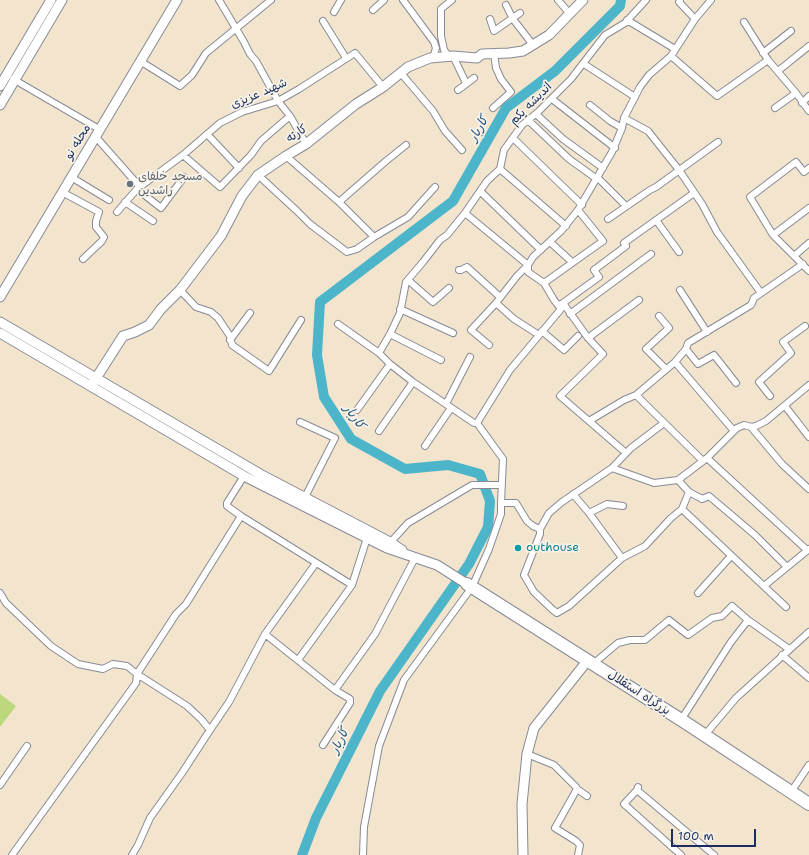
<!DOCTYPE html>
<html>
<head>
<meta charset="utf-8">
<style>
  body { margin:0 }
  #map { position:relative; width:809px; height:855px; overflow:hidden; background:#f3e5cd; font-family:"Shantell Sans",sans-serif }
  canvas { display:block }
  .scale { position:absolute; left:671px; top:829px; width:85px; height:18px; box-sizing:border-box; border:2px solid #1b2f5e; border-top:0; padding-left:5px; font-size:12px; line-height:14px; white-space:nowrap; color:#1b2f5e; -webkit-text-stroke:3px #f7f3e8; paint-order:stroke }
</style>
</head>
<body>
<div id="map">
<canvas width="809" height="855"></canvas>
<div class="scale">100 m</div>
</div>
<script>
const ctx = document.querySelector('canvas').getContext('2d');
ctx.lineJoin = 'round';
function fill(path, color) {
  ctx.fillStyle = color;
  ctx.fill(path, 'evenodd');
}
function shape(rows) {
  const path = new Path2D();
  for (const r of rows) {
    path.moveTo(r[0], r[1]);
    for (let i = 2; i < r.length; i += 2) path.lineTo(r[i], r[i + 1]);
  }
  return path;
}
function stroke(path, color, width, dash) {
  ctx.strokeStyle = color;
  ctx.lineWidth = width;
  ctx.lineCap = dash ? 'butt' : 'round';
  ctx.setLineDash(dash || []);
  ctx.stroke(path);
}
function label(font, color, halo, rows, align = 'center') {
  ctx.font = font + ' "Shantell Sans","Playpen Sans Arabic",sans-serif';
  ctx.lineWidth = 3.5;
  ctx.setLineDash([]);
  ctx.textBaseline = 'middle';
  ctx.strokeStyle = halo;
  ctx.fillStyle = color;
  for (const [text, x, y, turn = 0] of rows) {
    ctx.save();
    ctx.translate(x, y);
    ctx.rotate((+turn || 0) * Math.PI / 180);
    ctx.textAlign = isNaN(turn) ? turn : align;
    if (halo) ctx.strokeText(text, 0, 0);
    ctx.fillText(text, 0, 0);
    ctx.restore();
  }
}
const green = shape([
  [0,694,16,706,0,727]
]);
const river = shape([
  [302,855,316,818,380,691,469,564,488,527,490,501,480,474,448,465,405,469,351,439,324,397,317,355,320,302,453,201,506,108,555,71,620,6,621,0]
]);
const street = shape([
  [219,0,244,42,250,54,256,61,278,101,290,116,306,144],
  [403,0,434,42,436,48,433,58],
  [558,0,570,14],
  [506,5,513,19,533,45],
  [373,10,384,0],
  [334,12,341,0],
  [490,19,494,31,520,13],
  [695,19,711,0],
  [627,20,675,49],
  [323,21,346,58],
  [744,22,768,60,796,93,809,111],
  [763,53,791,31],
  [451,55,448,55,444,50,441,36,441,9,452,0],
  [453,56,466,83],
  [671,56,717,96,768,60],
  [140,61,180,86,192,75,206,53,271,0],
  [584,64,635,97],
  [778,71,809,46],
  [400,72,433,111,445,131,462,150],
  [13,79,99,129],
  [458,90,474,78],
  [552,99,615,148],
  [802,103,809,96],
  [590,105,610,121,622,128],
  [493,108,511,92,501,79,496,68,494,53],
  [775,108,796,93],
  [536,114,563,139,603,168],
  [624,118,648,131,679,170,702,204,717,232,761,293],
  [528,120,569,159,597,179],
  [207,134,239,168],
  [95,136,140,187],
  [513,138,582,205],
  [183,155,220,187,251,155,261,141,290,116],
  [286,156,339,202,374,237],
  [809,168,804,172,796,162,750,197,773,235,809,271],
  [500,169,566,226],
  [258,175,297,211,310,224,347,252,357,249,374,237,408,217,435,187],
  [71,177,109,200],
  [598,178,626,206],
  [137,189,161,208,184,177],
  [480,191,541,250],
  [62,192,99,212,96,221,96,227,104,237,102,241,83,259],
  [125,202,153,221],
  [339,202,386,161,406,145],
  [117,212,137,189,183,155,220,123,242,112,278,101,299,89,355,53,383,87],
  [465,213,528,265,517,276,496,303,471,330,489,345],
  [608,219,650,190,656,187,718,142],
  [656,220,679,252],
  [773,235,809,208],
  [550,242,572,262],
  [794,256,809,243],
  [459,270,461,270,467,267,500,297],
  [408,280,433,302,449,288],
  [544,283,603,241,578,210],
  [180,290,196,307,211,312,218,318,230,336,232,345,269,371,301,320],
  [680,290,707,332],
  [496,303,514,319,539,335],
  [563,303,599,277,594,270,626,246,624,243,694,193],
  [558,305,563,303,588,338,603,354,560,396,626,453],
  [400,309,453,333],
  [570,314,651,254],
  [659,316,669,328,646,349,666,369],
  [338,324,379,353],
  [542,331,564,350,578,336],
  [390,334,441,360],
  [588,338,639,300],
  [230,340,250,313],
  [686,349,698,364,714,355,736,383],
  [675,362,734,431],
  [636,395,703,461],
  [770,396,759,382,791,353,783,342,805,326],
  [446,404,470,357],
  [785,406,809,437],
  [357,410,390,364],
  [589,421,624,400,636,395,675,362,686,349,688,343,751,305,754,298,803,264],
  [300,422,335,438,303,501],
  [477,423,474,423,413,382,390,364,379,353,390,334,400,313,406,282,423,262,440,240,447,235,465,213,487,181,500,169,504,150,522,125,538,112,571,79,605,35,625,23,646,0],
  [751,427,782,464,809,489],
  [379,431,413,382],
  [425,446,451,408],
  [707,458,807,550],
  [612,468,631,448,664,423],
  [678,480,689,492,682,509,786,607],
  [689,492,702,499,709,496,755,535,787,567],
  [573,494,589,513,622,558],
  [501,503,503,459,477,423,510,370,561,309,554,300,544,283,528,272,528,265,533,257,561,231,578,210,612,152,622,128,624,118,640,87,649,75,671,56,695,19,679,2,680,0],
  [589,513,607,504,623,506],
  [241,516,352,585],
  [540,529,540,534,524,575,534,592,553,610,557,613,569,606,622,558,645,546,671,518,682,509],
  [389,544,408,523,472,485,501,485],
  [764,586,809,549],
  [0,593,6,603,51,646,78,664,103,669,113,664,127,666,137,674,136,683,12,855],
  [698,593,731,556],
  [265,634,335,690,350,699,350,703,323,745],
  [782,655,809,678],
  [298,660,352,585,367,538],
  [593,664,618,643,630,640,645,640,669,620,688,635,712,618,722,616,732,606,748,620,789,649],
  [335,690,375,634,415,558],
  [681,720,731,642,748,620],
  [210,730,201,719,187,706,137,674,176,614,186,604,241,516,227,506,227,503,244,476],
  [704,736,736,698,809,632],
  [527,754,554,765,576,787,577,789],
  [0,785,27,746],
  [638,787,637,790,624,804,681,855],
  [637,790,714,855],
  [791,792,809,765],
  [132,855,138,845,150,818,182,773,210,730,229,702,265,634,316,563],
  [363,855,364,827,379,746,404,680,472,587,489,549,501,514,501,503,516,503,527,521,533,526,540,529,549,513,562,502,612,468,654,483,678,480,707,458,737,428,744,425,751,427,756,426,766,421,809,385],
  [578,855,580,845,576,841,555,828,577,789,587,796]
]);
const secondary = shape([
  [0,86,51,0],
  [0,105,62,0],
  [0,297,177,0],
  [0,322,260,474,390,542,402,550],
  [0,333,244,476,387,548,437,565,467,584],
  [91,386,123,336,135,332,149,325,161,309,180,290,221,236,242,196,258,175,286,156,306,144,356,104,383,87,408,67,430,58,453,56,477,58,482,54,509,53,523,51,549,35,583,0],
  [523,855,522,804,527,754,534,728,588,660]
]);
const highway = shape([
  [467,584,686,723,809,804]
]);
const markers = [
  [130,184,4,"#6b7280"],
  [518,548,4,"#0f9aa8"]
];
const streetNames = [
  ["شهید عزیزی",259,94,-23],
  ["اندیشه یکم",531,104,-45],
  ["کارته",297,134,-34],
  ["محله نو",78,142,-59],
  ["بزرگراه استقلال",639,693,33]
];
const worshipNames = [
  ["مسجد خلفای",138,177],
  ["راشدین",138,191]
];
const cultureNames = [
  ["outhouse",526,548]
];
const waterNames = [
  ["کاربار",479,129,-60],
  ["کاربار",354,417,54],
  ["کاربار",340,741,-63]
];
fill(green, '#bcd77c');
stroke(river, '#4cb5ca', 10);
stroke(street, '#878a96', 8);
stroke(secondary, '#878a96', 11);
stroke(highway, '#878a96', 14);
stroke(street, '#fff', 6);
stroke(secondary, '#fff', 9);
stroke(highway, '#fff', 12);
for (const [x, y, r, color] of markers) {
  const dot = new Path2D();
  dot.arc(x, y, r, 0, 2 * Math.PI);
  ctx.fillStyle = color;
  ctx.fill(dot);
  stroke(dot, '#f7f3e8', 1.5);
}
label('12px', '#1b2f5e', '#f7f3e8', streetNames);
label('12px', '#5b616d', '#f7f3e8', worshipNames, 'left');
label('12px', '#0d838f', '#f7f3e8', cultureNames, 'left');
label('italic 13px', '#2a577e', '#f7f3e8', waterNames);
</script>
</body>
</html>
